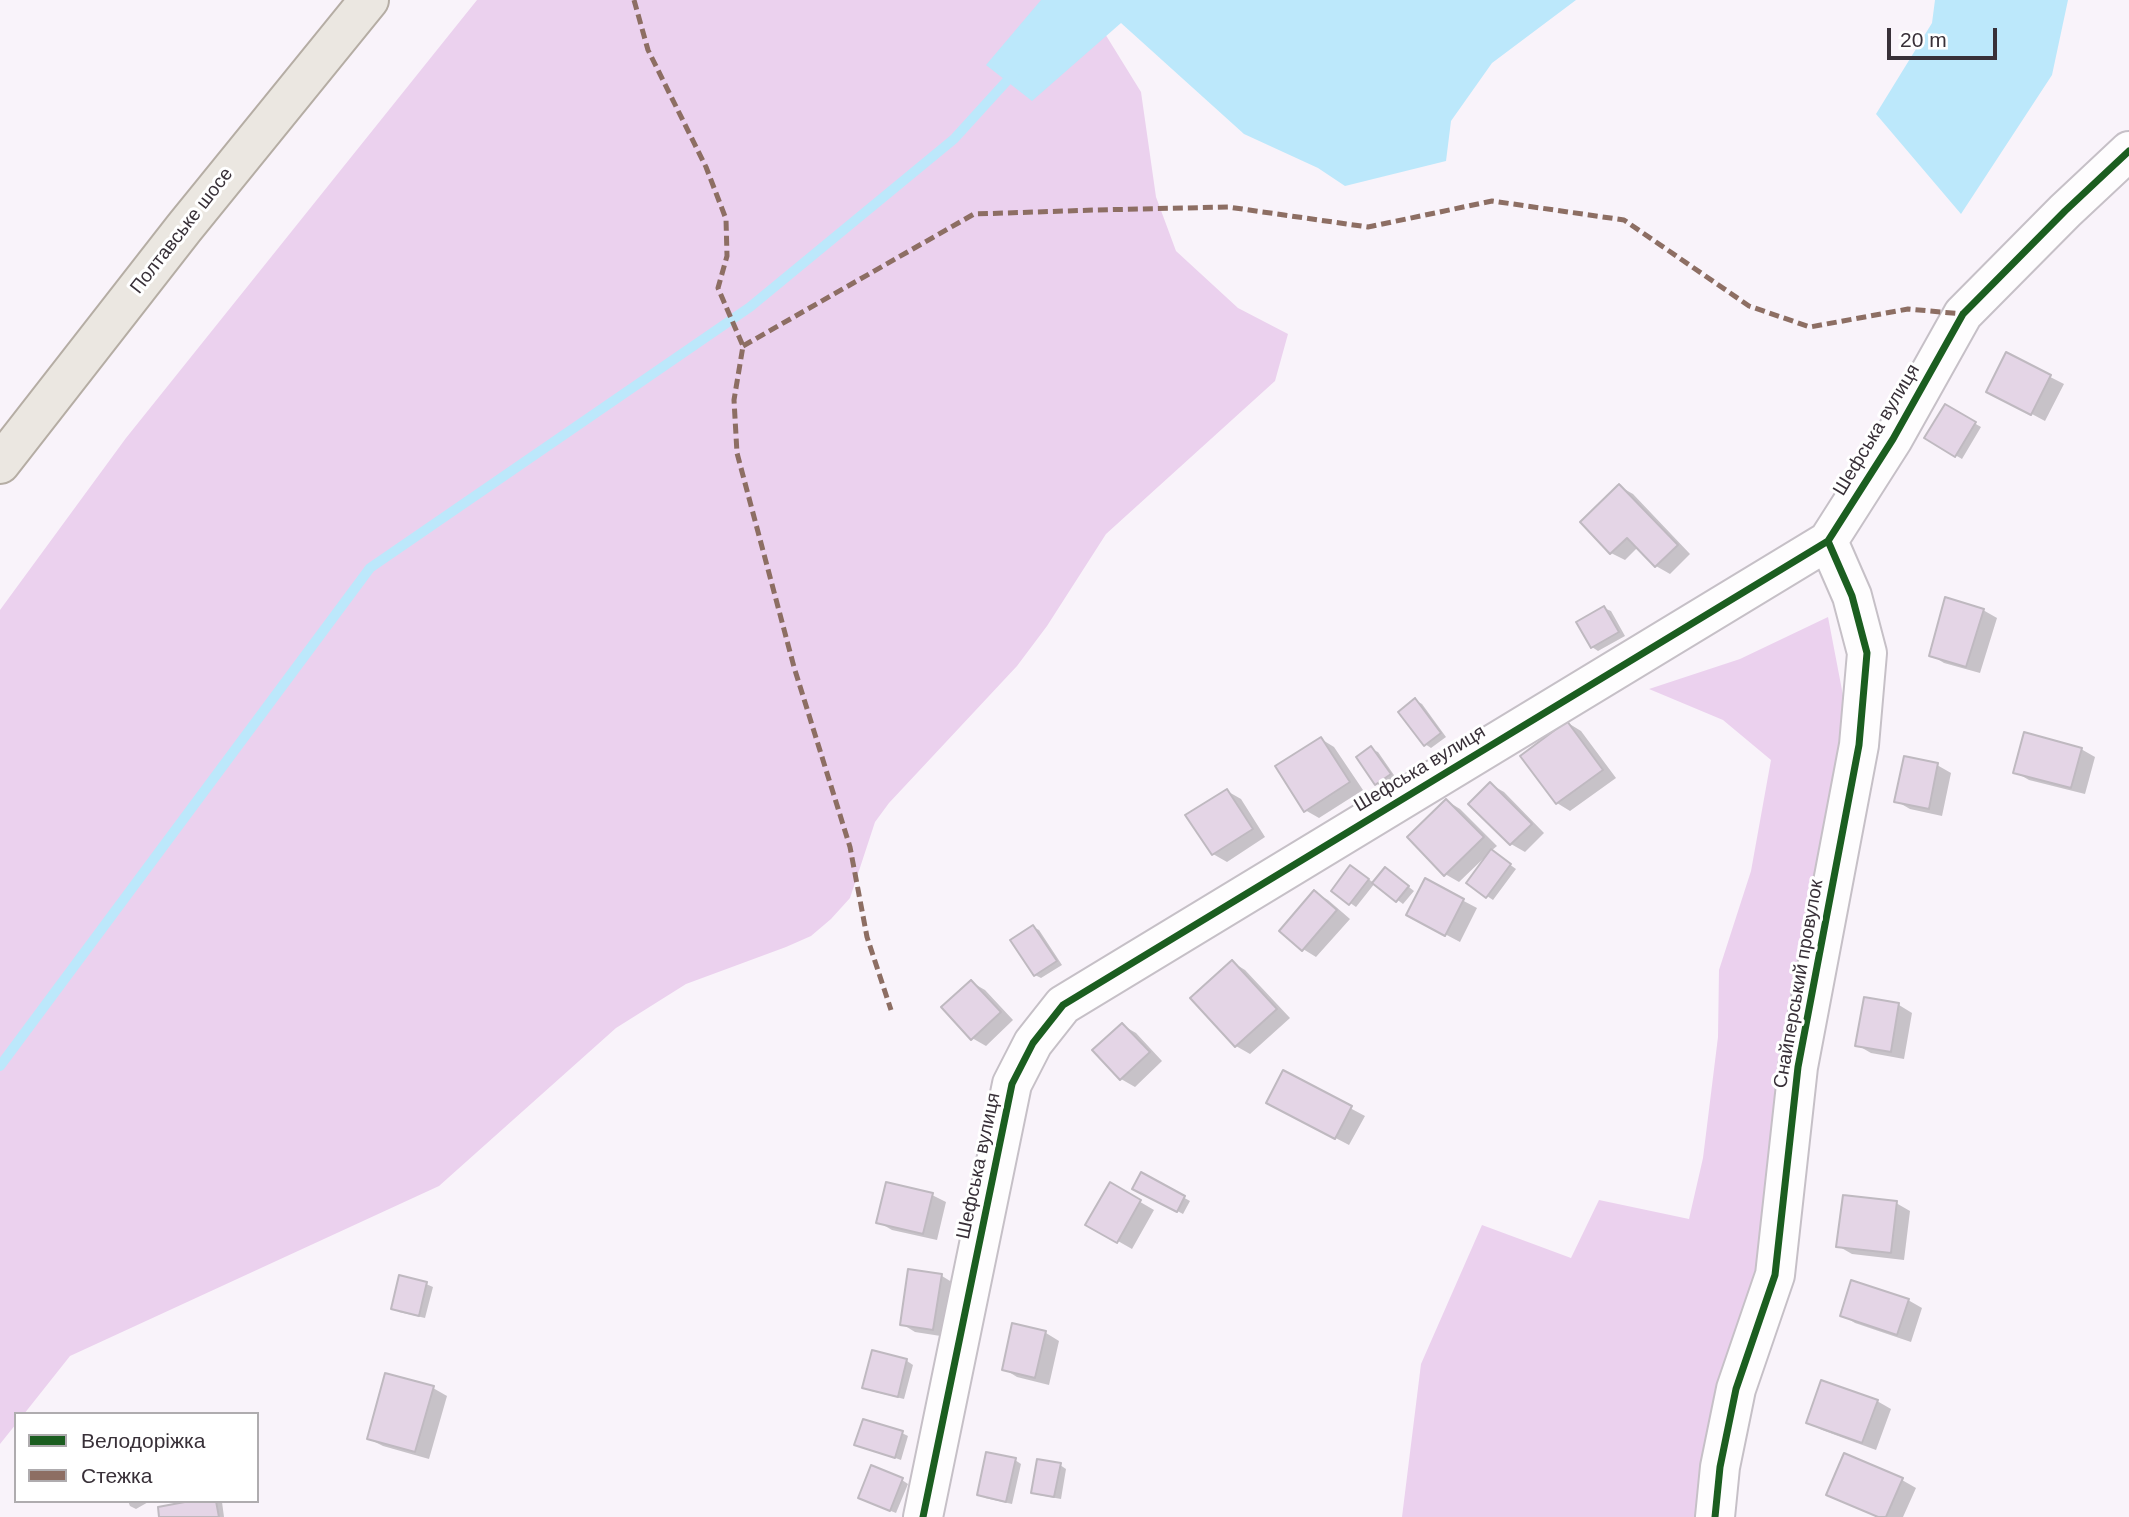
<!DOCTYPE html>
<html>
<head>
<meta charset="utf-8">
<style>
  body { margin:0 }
  #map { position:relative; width:2129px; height:1517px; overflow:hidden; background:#f9f3fa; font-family:Arial,sans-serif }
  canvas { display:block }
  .legend { position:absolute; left:14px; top:1412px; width:245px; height:91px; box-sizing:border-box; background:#fff; border:2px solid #afacaf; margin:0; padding:9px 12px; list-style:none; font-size:21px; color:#383038 }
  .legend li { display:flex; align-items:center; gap:14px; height:35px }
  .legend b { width:35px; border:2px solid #afacaf }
  .scale { position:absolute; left:1887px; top:28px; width:110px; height:32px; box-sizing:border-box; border:4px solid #383038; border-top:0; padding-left:9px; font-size:21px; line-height:24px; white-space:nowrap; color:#383038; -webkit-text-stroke:5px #fff; paint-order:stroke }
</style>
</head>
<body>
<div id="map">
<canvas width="2129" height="1517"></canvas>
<ul class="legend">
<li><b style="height:9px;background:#1b5e20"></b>Велодоріжка</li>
<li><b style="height:9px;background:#8d6e63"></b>Стежка</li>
</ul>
<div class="scale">20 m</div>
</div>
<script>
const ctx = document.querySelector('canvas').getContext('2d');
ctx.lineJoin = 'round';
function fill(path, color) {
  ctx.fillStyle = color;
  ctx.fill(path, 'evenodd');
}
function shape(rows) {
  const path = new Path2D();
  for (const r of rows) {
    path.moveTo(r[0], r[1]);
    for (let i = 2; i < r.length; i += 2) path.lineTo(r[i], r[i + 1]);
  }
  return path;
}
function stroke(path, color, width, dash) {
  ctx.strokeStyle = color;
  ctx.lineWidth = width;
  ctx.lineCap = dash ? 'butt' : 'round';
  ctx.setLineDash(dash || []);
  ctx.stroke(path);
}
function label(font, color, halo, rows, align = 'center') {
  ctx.font = font + ' Arial,sans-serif';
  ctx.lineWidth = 6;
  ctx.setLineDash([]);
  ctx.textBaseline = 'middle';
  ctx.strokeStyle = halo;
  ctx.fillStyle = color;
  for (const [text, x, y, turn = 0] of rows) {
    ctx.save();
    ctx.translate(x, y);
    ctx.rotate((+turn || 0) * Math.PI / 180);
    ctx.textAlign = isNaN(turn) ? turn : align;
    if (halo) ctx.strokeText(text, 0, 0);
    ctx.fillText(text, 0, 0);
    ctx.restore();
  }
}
const green = shape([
  [477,0,1089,0,1094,16,1141,92,1156,197,1176,251,1238,308,1288,334,1275,381,1106,534,1047,626,1017,666,889,803,875,822,850,898,831,919,811,936,786,947,686,984,616,1028,439,1186,70,1356,24,1414,16,1414,16,1424,0,1444,0,610,126,438],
  [1828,617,1846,711,1765,1225,1708,1517,1402,1517,1421,1364,1482,1225,1571,1258,1599,1200,1689,1219,1703,1158,1718,1037,1719,970,1751,871,1771,760,1723,720,1649,689,1740,659]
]);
const water = shape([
  [1041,0,1576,0,1492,63,1451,121,1446,161,1345,186,1318,168,1244,134,1121,23,1032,101,986,65],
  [1935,0,2068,0,2052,75,1961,214,1876,114,1932,23]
]);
const shadow = shape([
  [2007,355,2064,384,2045,421,2000,397],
  [1945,406,1981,427,1962,459,1926,438],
  [1619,486,1633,494,1690,554,1670,574,1656,566,1638,547,1625,560,1611,553],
  [1604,608,1611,611,1625,636,1598,651,1592,647],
  [1983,610,1997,618,1980,673,1944,663,1931,655],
  [1415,700,1422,704,1446,737,1431,748,1425,744],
  [1568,723,1581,731,1616,778,1570,811,1557,803],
  [1321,739,1334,747,1363,790,1319,818,1305,810],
  [1371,749,1378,752,1396,778,1383,787,1377,784],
  [2081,749,2095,757,2085,794,2029,780,2015,772],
  [1937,765,1951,773,1942,816,1910,809,1896,801],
  [1490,784,1504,792,1544,833,1525,852,1511,844,1471,804],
  [1227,791,1241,799,1265,837,1227,862,1213,854],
  [1447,801,1460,809,1497,846,1491,851,1516,869,1493,900,1487,896,1484,858,1459,882,1445,874],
  [1351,867,1374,883,1386,869,1414,891,1403,904,1375,883,1356,907,1333,891],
  [1426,881,1477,908,1460,942,1422,922],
  [1314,892,1328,900,1350,919,1316,957,1303,949],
  [1033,927,1039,930,1062,965,1041,978,1035,975],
  [1232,962,1245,970,1290,1018,1250,1054,1236,1046],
  [971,982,985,990,1013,1020,986,1046,972,1038],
  [1865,999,1899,1005,1912,1013,1904,1059,1871,1053,1857,1045],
  [1122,1025,1136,1033,1162,1061,1135,1087,1121,1079],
  [1284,1073,1365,1116,1349,1145,1282,1110],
  [1141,1174,1190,1201,1183,1214,1134,1188],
  [1111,1185,1154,1210,1132,1249,1088,1224],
  [932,1195,946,1202,937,1240,892,1230,878,1222],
  [1896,1203,1910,1211,1904,1260,1852,1254,1838,1246],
  [942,1276,955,1284,947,1337,915,1332,902,1324],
  [426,1284,433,1287,425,1318,399,1312,393,1308],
  [1908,1300,1922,1308,1911,1342,1855,1323,1842,1315],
  [1014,1326,1046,1333,1059,1341,1049,1385,1017,1377,1004,1369],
  [874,1352,907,1361,913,1365,904,1399,871,1391,864,1387],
  [433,1388,447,1396,429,1459,383,1446,369,1439],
  [1877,1401,1891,1409,1876,1450,1822,1430,1808,1423],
  [902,1433,908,1436,901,1460,856,1444],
  [1015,1460,1021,1464,1012,1504,985,1498,979,1495],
  [1060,1465,1066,1469,1061,1499,1039,1495,1033,1492],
  [902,1480,908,1484,896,1513,866,1501],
  [1902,1480,1916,1488,1903,1517,1877,1517,1828,1494],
  [128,1501,150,1501,136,1509,130,1506],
  [199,1501,222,1502,224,1517,161,1517]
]);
const stream = shape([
  [0,1066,370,568,750,307,954,139,1015,72]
]);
const building = shape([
  [2006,352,2051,375,2031,415,1986,392,2006,352],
  [1945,404,1976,422,1955,457,1924,438,1945,404],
  [1619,484,1678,545,1655,567,1627,538,1610,554,1580,522,1619,484],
  [1945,597,1984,609,1966,667,1929,656,1945,597],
  [1604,606,1619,632,1591,648,1576,622,1604,606],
  [1415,698,1441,733,1424,746,1398,712,1415,698],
  [1567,721,1603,770,1556,804,1520,756,1567,721],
  [2024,732,2082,748,2071,788,2013,773,2024,732],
  [1321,737,1350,782,1304,812,1275,766,1321,737],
  [1371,746,1391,774,1375,785,1356,757,1371,746],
  [1904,756,1938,763,1929,809,1894,802,1904,756],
  [1490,782,1532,824,1510,845,1468,804,1490,782],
  [1227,789,1253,829,1212,855,1185,815,1227,789],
  [1446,799,1484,837,1444,876,1407,837,1446,799],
  [1491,849,1511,864,1486,898,1466,883,1491,849],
  [1350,865,1369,879,1349,905,1331,891,1350,865],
  [1385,867,1409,886,1396,902,1372,883,1385,867],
  [1425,878,1464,899,1445,936,1406,915,1425,878],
  [1314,890,1337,910,1302,951,1279,931,1314,890],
  [1033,925,1057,961,1034,976,1010,940,1033,925],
  [1232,960,1277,1009,1235,1047,1190,998,1232,960],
  [971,980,1001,1012,971,1040,941,1007,971,980],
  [1864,997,1899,1003,1891,1052,1855,1046,1864,997],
  [1122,1023,1150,1052,1120,1080,1092,1050,1122,1023],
  [1283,1070,1352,1106,1335,1139,1266,1103,1283,1070],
  [1141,1172,1185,1196,1177,1212,1132,1189,1141,1172],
  [886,1182,933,1193,923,1234,876,1223,886,1182],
  [1110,1182,1141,1200,1117,1243,1085,1225,1110,1182],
  [1843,1195,1897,1201,1891,1253,1836,1247,1843,1195],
  [908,1269,942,1274,933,1330,900,1325,908,1269],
  [399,1275,427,1282,419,1316,391,1309,399,1275],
  [1851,1280,1909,1299,1897,1335,1840,1316,1851,1280],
  [1012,1323,1046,1331,1035,1378,1002,1370,1012,1323],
  [872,1350,907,1359,898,1397,862,1388,872,1350],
  [385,1373,434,1386,415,1452,367,1439,385,1373],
  [1821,1380,1878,1400,1862,1443,1806,1423,1821,1380],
  [863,1419,903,1431,895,1458,854,1445,863,1419],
  [986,1452,1016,1458,1006,1502,977,1495,986,1452],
  [1844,1453,1903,1478,1886,1517,1878,1517,1826,1495,1844,1453],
  [1037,1459,1061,1463,1054,1497,1031,1493,1037,1459],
  [871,1465,903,1478,890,1511,858,1498,871,1465],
  [190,1501,216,1501,219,1517,159,1517,158,1507,190,1501]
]);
const minor = shape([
  [923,1517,1012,1084,1033,1043,1063,1005,1828,541,1893,439,1963,314,2065,211,2129,151],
  [1715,1517,1720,1467,1736,1389,1775,1275,1798,1067,1859,745,1867,653,1852,596,1828,541]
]);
const major = shape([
  [0,464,184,228,369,0]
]);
const quiet = shape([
  [634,0,648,50,706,167,726,219,727,256,718,288,743,346,734,400,737,453,794,667,850,847,867,937,891,1010],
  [743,346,974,214,1096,210,1228,207,1368,227,1492,201,1624,220,1749,306,1810,327,1908,309,1963,314]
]);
const cycleway = shape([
  [923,1517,1012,1084,1033,1043,1063,1005,1828,541,1893,439,1963,314,2065,211,2129,151],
  [1715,1517,1720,1467,1736,1389,1775,1275,1798,1067,1859,745,1867,653,1852,596,1828,541]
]);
const streetNames = [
  ["Полтавське шосе",182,231,-52],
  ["Шефська вулиця",1877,430,-59],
  ["Шефська вулиця",1420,769,-31],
  ["Снайперський провулок",1799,984,-80],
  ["Шефська вулиця",979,1166,-78]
];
fill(green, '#ebd1ee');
fill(water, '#bce8fb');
fill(shadow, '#0003');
stroke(stream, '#bce8fb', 10);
fill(building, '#e4d5e6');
stroke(building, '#bfb9c0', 2);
stroke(minor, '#c6c0c7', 42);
stroke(major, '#b5ada4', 42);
stroke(minor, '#fefdfe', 38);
stroke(major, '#ebe7e1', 38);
stroke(quiet, '#8d6e63', 5, [10, 5]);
stroke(cycleway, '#1b5e20', 7);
label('19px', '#383038', '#fff', streetNames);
</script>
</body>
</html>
